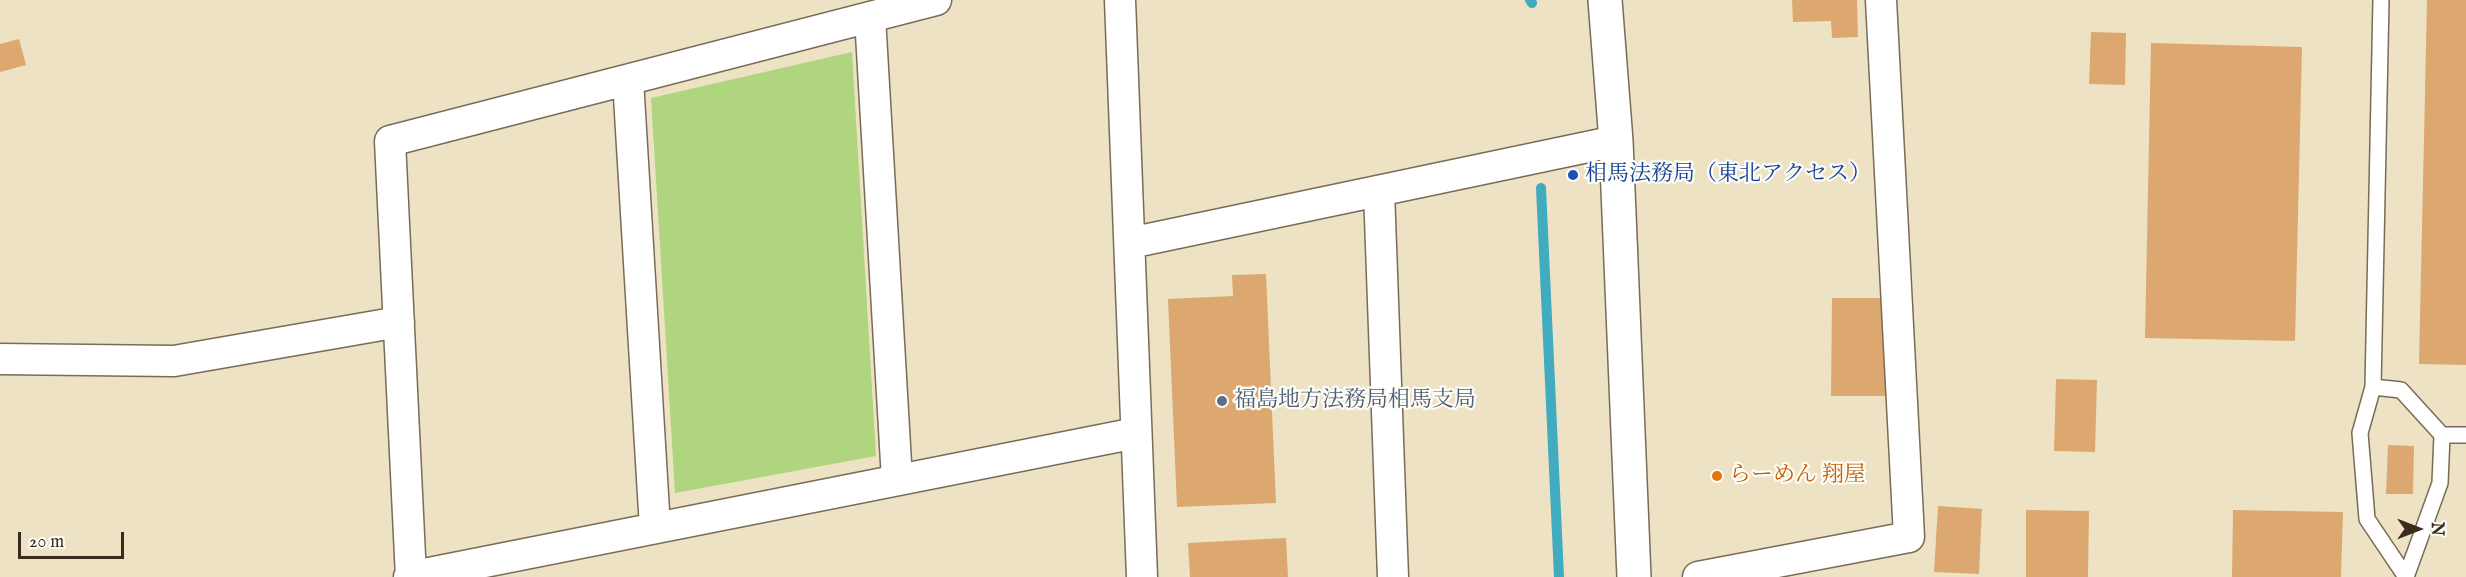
<!DOCTYPE html>
<html>
<head>
<meta charset="utf-8">
<style>
  body { margin:0 }
  #map { position:relative; width:2466px; height:577px; overflow:hidden; background:#ede3c4; font-family:"IM FELL English",serif }
  canvas { display:block }
  .north { position:absolute; left:2388px; top:499px; width:60px; height:60px; -webkit-text-stroke:4px #fdfcf7; paint-order:stroke; rotate:90deg; font-size:16px; font-weight:700; line-height:24px; text-align:center; color:#3b2a1e }
  .north::after { content:''; display:block; margin:auto; width:21px; height:27px; background:#3b2a1e; clip-path:polygon(50% 0,100% 100%,50% 72%,0 100%) }
  .scale { position:absolute; left:18px; top:532px; width:106px; height:27px; box-sizing:border-box; border:3px solid #3b2a1e; border-top:0; padding-left:8px; font-size:18px; line-height:21px; white-space:nowrap; color:#3b2a1e; -webkit-text-stroke:4px #fdfcf7; paint-order:stroke }
</style>
</head>
<body>
<div id="map">
<canvas width="2466" height="577"></canvas>
<div class="north">N</div>
<div class="scale">20 m</div>
</div>
<script>
const ctx = document.querySelector('canvas').getContext('2d');
ctx.lineJoin = 'round';
function fill(path, color) {
  ctx.fillStyle = color;
  ctx.fill(path, 'evenodd');
}
function shape(rows) {
  const path = new Path2D();
  for (const r of rows) {
    path.moveTo(r[0], r[1]);
    for (let i = 2; i < r.length; i += 2) path.lineTo(r[i], r[i + 1]);
  }
  return path;
}
function stroke(path, color, width, dash) {
  ctx.strokeStyle = color;
  ctx.lineWidth = width;
  ctx.lineCap = dash ? 'butt' : 'round';
  ctx.setLineDash(dash || []);
  ctx.stroke(path);
}
function label(font, color, halo, rows, align = 'center') {
  ctx.font = font + ' "IM FELL English","Noto Serif JP",serif';
  ctx.lineWidth = 4.5;
  ctx.setLineDash([]);
  ctx.textBaseline = 'middle';
  ctx.strokeStyle = halo;
  ctx.fillStyle = color;
  for (const [text, x, y, turn = 0] of rows) {
    ctx.save();
    ctx.translate(x, y);
    ctx.rotate((+turn || 0) * Math.PI / 180);
    ctx.textAlign = isNaN(turn) ? turn : align;
    if (halo) ctx.strokeText(text, 0, 0);
    ctx.fillText(text, 0, 0);
    ctx.restore();
  }
}
const green = shape([
  [852,52,876,456,675,493,651,98]
]);
const stream = shape([
  [1530,0,1532,3],
  [1541,188,1559,577]
]);
const building = shape([
  [1792,0,1857,0,1858,37,1832,38,1831,21,1793,22],
  [2427,0,2466,0,2466,365,2419,364],
  [2091,32,2126,33,2125,85,2089,84],
  [19,39,26,65,0,72,0,44],
  [2151,43,2302,47,2295,341,2145,338],
  [1266,274,1276,503,1177,507,1168,299,1233,296,1232,275],
  [1832,298,1887,298,1886,396,1831,396],
  [2056,379,2097,380,2095,452,2054,451],
  [2388,445,2414,446,2413,494,2386,494],
  [1938,506,1982,509,1979,574,1934,572],
  [2026,510,2089,511,2088,577,2026,577],
  [2233,510,2343,512,2341,577,2232,577],
  [1286,538,1288,577,1190,577,1188,543]
]);
const service = shape([
  [2373,387,2401,390,2442,435,2440,483,2406,577,2367,519,2360,433,2373,387],
  [2373,387,2381,0],
  [2442,435,2466,435]
]);
const minor = shape([
  [1120,0,1142,577],
  [870,17,897,480],
  [628,80,655,528],
  [1379,191,1393,577],
  [1130,243,1616,141],
  [0,359,174,361,399,322],
  [409,577,1136,433],
  [411,577,390,141,936,0],
  [1698,577,1909,537,1881,0]
]);
const tertiary = shape([
  [1605,0,1616,141,1634,577]
]);
const markers = [
  [1573,175,6,"#1a4fb4"],
  [1222,401,6,"#5c6f8a"],
  [1717,476,6,"#e8710a"]
];
const transitNames = [
  ["相馬法務局（東北アクセス）",1585,175]
];
const serviceNames = [
  ["福島地方法務局相馬支局",1234,401]
];
const foodNames = [
  ["らーめん 翔屋",1729,476]
];
fill(green, '#b0d57f');
stroke(stream, '#41abc0', 10);
fill(building, '#dca86f');
stroke(service, '#796b58', 18);
stroke(minor, '#796b58', 33);
stroke(tertiary, '#796b58', 36);
stroke(service, '#fff', 15);
stroke(minor, '#fff', 30);
stroke(tertiary, '#fff', 33);
for (const [x, y, r, color] of markers) {
  const dot = new Path2D();
  dot.arc(x, y, r, 0, 2 * Math.PI);
  ctx.fillStyle = color;
  ctx.fill(dot);
  stroke(dot, '#fdfcf7', 2);
}
label('22px', '#164399', '#fdfcf7', transitNames, 'left');
label('22px', '#4e5e75', '#fdfcf7', serviceNames, 'left');
label('22px', '#c56008', '#fdfcf7', foodNames, 'left');
</script>
</body>
</html>
